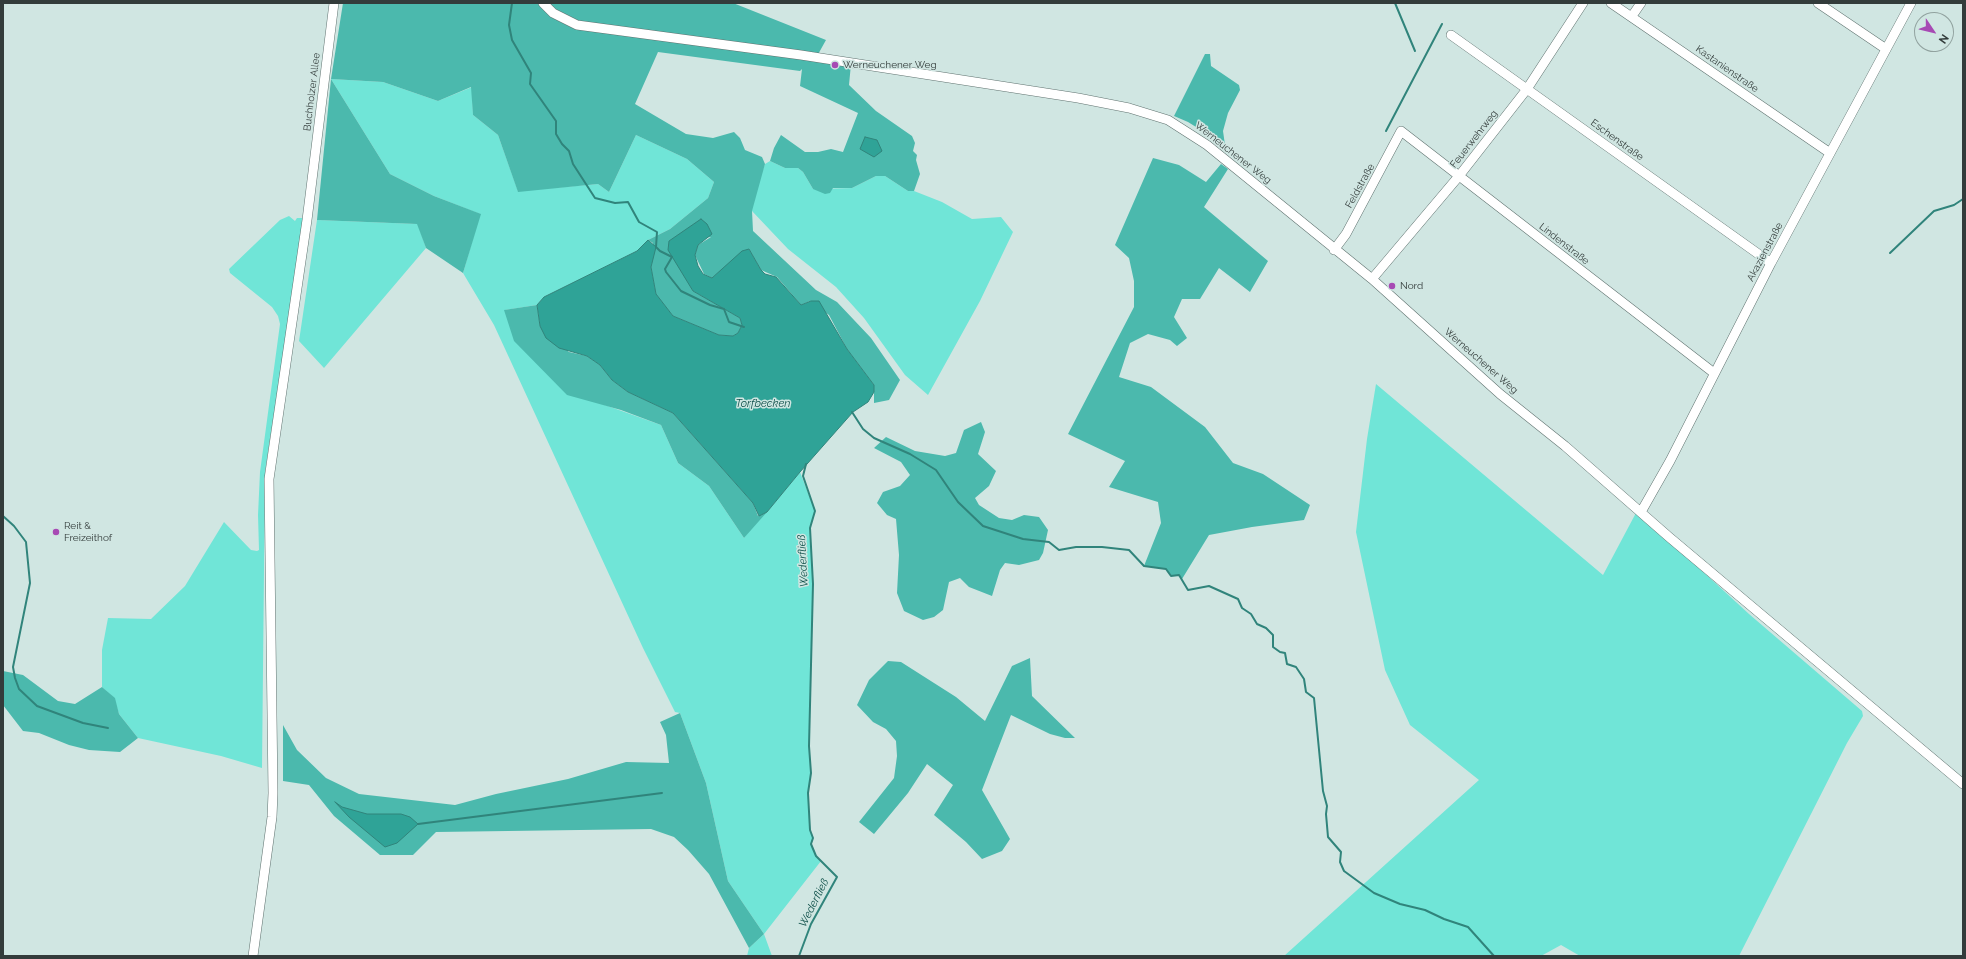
<!DOCTYPE html>
<html>
<head>
<meta charset="utf-8">
<style>
  body { margin:0 }
  #map { position:relative; width:1966px; height:959px; overflow:hidden; background:#d0e6e2; font-family:Raleway,sans-serif }
  canvas { display:block }
  .frame { position:absolute; inset:0; border:4px solid #333c3b; pointer-events:none }
  .north { position:absolute; left:1914px; top:12px; width:40px; height:40px; box-sizing:border-box; background:#d0e6e2; border:1px solid #91a29f; border-radius:50%; rotate:125deg; font-size:11px; font-weight:700; line-height:16px; text-align:center; color:#333c3b }
  .north::after { content:''; display:block; margin:auto; width:14px; height:18px; background:#a74ab4; clip-path:polygon(50% 0,100% 100%,50% 72%,0 100%) }
</style>
</head>
<body>
<div id="map">
<canvas width="1966" height="959"></canvas>
<div class="frame"></div>
<div class="north">N</div>
</div>
<script>
const ctx = document.querySelector('canvas').getContext('2d');
ctx.lineJoin = 'round';
function fill(path, color) {
  ctx.fillStyle = color;
  ctx.fill(path, 'evenodd');
}
function shape(rows) {
  const path = new Path2D();
  for (const r of rows) {
    path.moveTo(r[0], r[1]);
    for (let i = 2; i < r.length; i += 2) path.lineTo(r[i], r[i + 1]);
  }
  return path;
}
function stroke(path, color, width, dash) {
  ctx.strokeStyle = color;
  ctx.lineWidth = width;
  ctx.lineCap = dash ? 'butt' : 'round';
  ctx.setLineDash(dash || []);
  ctx.stroke(path);
}
function label(font, color, halo, rows, align = 'center') {
  ctx.font = font + ' Raleway,sans-serif';
  ctx.lineWidth = 3;
  ctx.setLineDash([]);
  ctx.textBaseline = 'middle';
  ctx.strokeStyle = halo;
  ctx.fillStyle = color;
  for (const [text, x, y, turn = 0] of rows) {
    ctx.save();
    ctx.translate(x, y);
    ctx.rotate((+turn || 0) * Math.PI / 180);
    ctx.textAlign = isNaN(turn) ? turn : align;
    if (halo) ctx.strokeText(text, 0, 0);
    ctx.fillText(text, 0, 0);
    ctx.restore();
  }
}
const green = shape([
  [331,79,383,82,438,101,472,87,473,115,498,135,518,191,598,184,609,192,636,135,687,159,714,182,708,198,670,229,648,240,637,251,544,297,537,305,505,310,543,369,563,390,661,425,678,463,709,486,744,538,759,516,767,512,800,472,815,511,810,528,813,584,809,746,811,773,808,793,810,830,813,838,811,845,816,856,821,861,764,934,772,956,747,956,749,948,764,934,728,881,706,783,680,713,675,712,643,648,494,325,463,273,480,214,434,196,390,174],
  [770,161,785,168,798,168,803,172,813,189,852,188,876,176,885,176,908,191,914,191,942,202,972,219,1001,217,1013,232,980,301,928,395,905,375,864,318,836,287,788,249,752,211,751,203,765,164],
  [289,216,295,221,297,218,304,218,265,472,262,768,221,756,138,738,119,714,114,698,102,687,102,650,108,618,151,619,185,586,224,522,251,550,257,551,259,550,258,515,260,472,280,324,278,316,272,307,230,273,229,269,280,220],
  [317,220,418,224,426,248,324,368,299,341],
  [1376,384,1603,575,1637,511,1749,614,1862,711,1863,716,1847,743,1739,956,1580,956,1561,945,1541,956,1284,956,1479,780,1410,725,1385,670,1356,532,1367,439]
]);
const forest = shape([
  [343,3,733,3,826,40,816,58,851,64,849,85,876,111,912,136,915,143,913,151,917,155,916,160,920,174,914,191,908,191,885,176,876,176,852,188,833,188,830,193,825,194,813,189,803,172,798,168,785,168,770,161,774,148,781,135,805,152,818,152,831,149,843,152,858,113,800,86,802,69,800,71,658,52,635,104,686,134,713,138,734,132,740,138,745,150,762,157,765,164,752,211,753,231,816,290,837,302,871,338,900,380,889,400,874,403,874,385,847,349,829,315,810,301,801,305,777,277,761,270,749,249,712,278,704,274,695,255,698,245,711,237,669,241,693,291,740,318,742,325,738,333,733,336,719,335,673,316,656,295,651,267,653,243,648,240,670,229,708,198,714,182,687,159,636,135,609,192,598,184,518,192,498,135,473,115,471,87,438,101,383,82,331,79,390,174,434,196,481,214,463,273,426,248,417,224,317,220,331,79],
  [1205,54,1210,54,1211,66,1239,85,1240,90,1228,113,1223,131,1225,145,1188,122,1174,116],
  [1153,158,1179,165,1206,182,1221,164,1228,169,1204,207,1268,261,1250,292,1219,268,1200,299,1182,299,1174,317,1187,338,1177,346,1170,340,1148,334,1130,343,1119,377,1151,387,1205,427,1233,463,1263,474,1310,505,1304,520,1252,527,1209,535,1182,579,1179,575,1171,576,1166,569,1144,566,1161,523,1158,502,1109,487,1125,461,1068,434,1134,307,1134,281,1129,258,1115,245],
  [537,305,540,326,569,352,587,356,600,365,612,380,628,392,673,413,753,503,758,516,767,512,744,538,709,486,678,463,661,425,621,410,567,395,514,341,504,310],
  [981,422,985,432,978,454,996,471,989,486,975,498,979,505,999,518,1012,520,1024,515,1039,517,1048,530,1043,553,1039,560,1019,565,1005,563,1000,570,992,596,969,587,960,578,949,582,943,610,934,617,923,620,904,611,897,593,899,555,896,519,887,515,877,503,883,492,900,486,910,475,901,462,874,448,886,437,915,451,945,456,956,453,964,430],
  [1030,658,1032,696,1075,738,1065,738,1050,734,1011,715,982,790,1010,839,1002,851,982,859,966,842,934,815,953,785,927,764,908,793,874,834,859,822,894,778,897,756,896,741,886,729,873,722,857,705,869,680,888,661,901,662,956,697,985,721,1012,666],
  [3,671,23,675,58,701,75,704,102,687,115,698,119,714,138,738,120,752,89,750,69,745,39,733,23,731,3,705],
  [680,713,706,783,728,881,764,934,749,948,709,874,688,850,674,837,651,829,436,832,413,855,380,855,334,816,309,785,283,781,283,725,297,750,326,778,359,794,455,805,496,794,568,779,626,762,669,763,666,735,660,722]
]);
const water = shape([
  [865,137,877,140,882,151,874,157,860,149,865,137],
  [701,219,707,224,712,234,698,245,695,255,698,266,703,274,712,278,742,251,749,249,761,270,765,274,776,277,801,305,811,301,819,301,847,349,874,385,874,392,868,402,853,412,800,472,767,512,759,516,753,503,673,413,628,392,612,380,600,365,587,356,559,348,546,338,540,326,537,305,544,297,637,251,648,240,656,247,651,267,656,294,673,316,719,335,733,336,738,333,742,325,740,318,693,291,668,250,669,241,701,219],
  [335,802,342,807,367,814,401,814,410,817,418,824,397,843,385,847,349,817,335,802]
]);
const stream = shape([
  [512,3,509,25,512,40,531,73,530,84,556,121,556,134,562,144,569,151,573,164,595,198,615,203,628,202,639,222,657,232,656,247,660,251,672,257,665,269,666,272,681,291,710,305,724,309,729,322,744,327],
  [1395,3,1415,51],
  [1386,131,1442,24],
  [1890,253,1934,211,1954,205,1963,199],
  [852,412,863,429,874,438,910,454,936,470,958,502,983,526,1023,539,1049,542,1059,550,1076,547,1102,547,1129,550,1144,566,1166,569,1171,576,1179,575,1188,590,1209,586,1238,599,1242,608,1251,614,1257,624,1266,628,1273,635,1273,647,1280,652,1285,653,1287,664,1296,667,1304,679,1306,692,1314,698,1323,791,1327,806,1326,814,1328,837,1341,852,1340,862,1344,871,1374,893,1400,904,1425,910,1444,919,1468,927,1494,956],
  [3,516,14,526,26,542,30,583,13,667,15,678,19,689,37,706,83,723,108,728],
  [418,824,662,793],
  [799,956,811,924,837,877,816,856,811,844,813,838,810,830,808,793,811,773,809,746,813,584,810,528,815,511,803,476,806,464]
]);
const minor = shape([
  [543,3,553,13,577,25,801,55,1078,98,1129,108,1168,120,1207,145,1372,279,1500,394,1565,446,1669,537,1963,784],
  [1611,3,1830,153],
  [1818,3,1886,49],
  [1632,16,1641,3],
  [1451,35,1771,263],
  [1334,250,1346,234,1401,131,1714,373],
  [1372,279,1459,176,1527,89,1583,3],
  [1641,512,1670,461,1771,263,1911,3],
  [253,956,272,817,273,793,269,479,307,220,334,3]
]);
const markers = [
  [835,65,4,"#a74ab4"],
  [1392,286,4,"#a74ab4"],
  [56,532,4,"#a74ab4"]
];
const poiNames = [
  ["Werneuchener Weg",843,65],
  ["Nord",1400,286],
  ["Reit &",64,526],
  ["Freizeithof",64,538]
];
const streetNames = [
  ["Kastanienstraße",1727,69,35],
  ["Buchholzer Allee",312,92,-83],
  ["Feuerwehrweg",1474,139,-52],
  ["Eschenstraße",1617,140,36],
  ["Werneuchener Weg",1233,153,38],
  ["Feldstraße",1360,186,-61],
  ["Lindenstraße",1564,244,38],
  ["Akazienstraße",1765,252,-62],
  ["Werneuchener Weg",1481,361,41]
];
const waterNames = [
  ["Torfbecken",763,404],
  ["Wederfließ",803,561,-93],
  ["Wederfließ",814,903,-63]
];
fill(green, '#70e5d7');
fill(forest, '#4bb9ad');
fill(water, '#2fa397');
stroke(water, '#30847b', 1);
stroke(stream, '#30847b', 2);
stroke(minor, '#607370', 10);
stroke(minor, '#fff', 9);
for (const [x, y, r, color] of markers) {
  const dot = new Path2D();
  dot.arc(x, y, r, 0, 2 * Math.PI);
  ctx.fillStyle = color;
  ctx.fill(dot);
  stroke(dot, '#d0e6e2', 1.5);
}
label('10px', '#333c3b', '#d0e6e2', poiNames, 'left');
label('10px', '#333c3b', '#d0e6e2', streetNames);
label('italic 11px', '#0e4f49', '#d0e6e2', waterNames);
</script>
</body>
</html>
